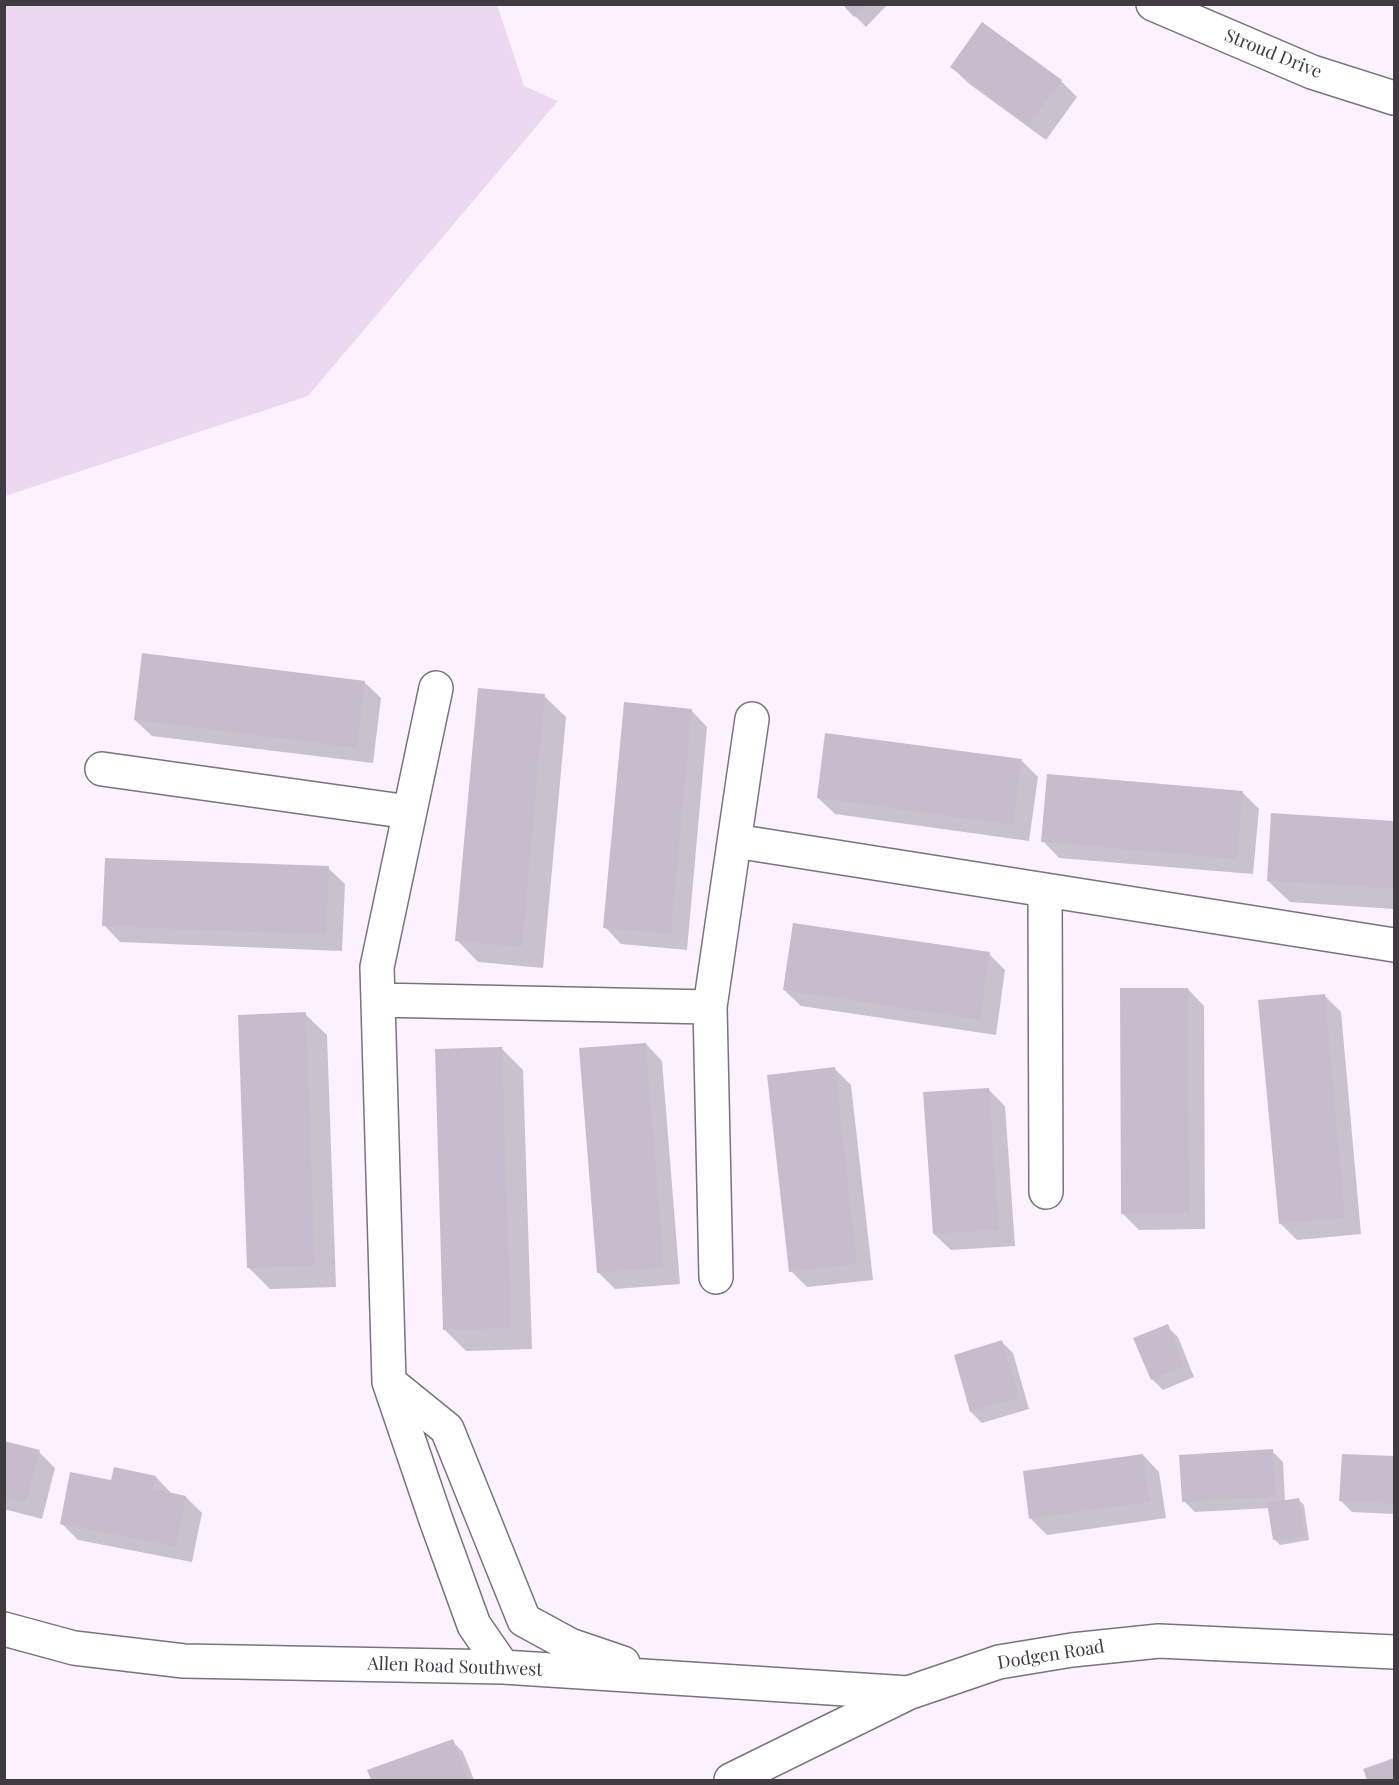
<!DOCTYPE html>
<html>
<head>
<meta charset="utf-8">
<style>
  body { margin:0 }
  #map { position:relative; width:1399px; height:1785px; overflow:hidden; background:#fcf2ff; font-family:"Playfair Display",serif }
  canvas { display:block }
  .frame { position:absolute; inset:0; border:6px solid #3f3b41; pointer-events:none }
</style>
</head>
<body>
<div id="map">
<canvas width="1399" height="1785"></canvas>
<div class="frame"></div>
</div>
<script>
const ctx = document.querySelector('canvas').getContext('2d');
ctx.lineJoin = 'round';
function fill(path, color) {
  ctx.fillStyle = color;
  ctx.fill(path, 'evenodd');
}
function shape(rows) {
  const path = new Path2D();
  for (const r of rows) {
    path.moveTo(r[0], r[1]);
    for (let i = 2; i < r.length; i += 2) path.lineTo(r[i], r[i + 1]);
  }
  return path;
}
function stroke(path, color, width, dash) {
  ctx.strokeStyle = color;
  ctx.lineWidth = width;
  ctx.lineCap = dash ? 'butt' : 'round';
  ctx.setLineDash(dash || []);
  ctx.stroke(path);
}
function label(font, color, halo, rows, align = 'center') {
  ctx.font = font + ' "Playfair Display",serif';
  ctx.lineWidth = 5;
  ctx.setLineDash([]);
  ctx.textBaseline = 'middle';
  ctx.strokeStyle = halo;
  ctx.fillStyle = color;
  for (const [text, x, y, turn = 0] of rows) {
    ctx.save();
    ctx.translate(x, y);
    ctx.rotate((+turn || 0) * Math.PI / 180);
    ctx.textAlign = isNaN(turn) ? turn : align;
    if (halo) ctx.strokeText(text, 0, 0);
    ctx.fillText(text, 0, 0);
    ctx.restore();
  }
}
const green = shape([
  [4,5,497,5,524,86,558,101,308,396,5,496]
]);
const shadow = shape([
  [843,4,888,4,866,27],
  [952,67,1061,81,1077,97,1046,140,968,83],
  [364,682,381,698,373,763,152,736,135,720],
  [544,696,566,717,543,968,478,962,457,940],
  [691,710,707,727,687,950,621,944,605,927],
  [1021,760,1038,777,1029,841,835,814,818,798],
  [1242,792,1259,809,1253,874,1059,858,1043,841],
  [1272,815,1394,822,1394,909,1290,902,1268,881],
  [328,868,345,884,342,951,120,942,104,925],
  [989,954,1005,970,996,1035,801,1006,784,990],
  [1188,989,1204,1006,1205,1229,1139,1230,1122,1213],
  [1324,995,1341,1012,1361,1234,1297,1240,1280,1223],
  [305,1014,327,1035,336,1287,270,1289,249,1268],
  [646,1044,662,1061,680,1284,615,1289,598,1272],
  [501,1048,523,1070,532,1349,466,1351,445,1330],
  [834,1068,851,1085,873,1280,807,1287,791,1271],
  [988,1089,1005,1106,1015,1246,951,1250,934,1234],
  [1167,1326,1178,1337,1194,1377,1163,1390,1152,1379],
  [1002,1342,1013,1353,1029,1409,982,1423,971,1412],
  [4,1443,39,1452,55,1468,42,1519,4,1509],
  [1272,1451,1283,1462,1285,1502,1299,1500,1304,1505,1309,1540,1280,1545,1275,1540,1270,1508,1195,1512,1184,1501],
  [1143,1455,1159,1472,1166,1518,1047,1535,1031,1519],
  [1343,1455,1394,1458,1394,1514,1352,1512,1341,1501],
  [156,1477,172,1494,186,1497,202,1513,192,1562,78,1540,61,1523,112,1482],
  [452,1741,463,1752,474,1780,373,1780,369,1771],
  [1394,1760,1394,1780,1369,1780,1365,1769]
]);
const building = shape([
  [842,4,867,4,854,17],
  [982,22,1062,80,1029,125,950,67],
  [142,653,365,681,357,748,134,720],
  [478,688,545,694,522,947,455,941],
  [624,702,692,709,671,934,603,928],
  [825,733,1022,759,1013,825,817,798],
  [1047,774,1243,791,1237,859,1041,842],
  [1271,813,1394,821,1394,889,1267,881],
  [105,858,329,866,326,935,102,926],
  [793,923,990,952,980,1020,783,990],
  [1120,988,1188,988,1189,1214,1121,1214],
  [1325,994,1345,1218,1279,1224,1258,1000],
  [306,1012,315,1266,247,1268,238,1015],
  [646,1043,664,1268,597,1273,579,1048],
  [502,1047,511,1328,443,1330,435,1049],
  [835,1067,857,1264,789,1272,767,1075],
  [989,1088,999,1230,933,1234,923,1092],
  [1168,1324,1184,1366,1151,1380,1133,1338],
  [1002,1340,1019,1398,970,1412,954,1355],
  [4,1441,40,1450,26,1503,4,1497],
  [1273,1449,1276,1497,1182,1502,1179,1455],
  [1143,1454,1150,1502,1029,1519,1023,1471],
  [1342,1454,1394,1456,1394,1504,1339,1501],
  [114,1467,156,1476,154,1489,186,1496,176,1547,60,1524,70,1472,111,1480],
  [1299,1498,1305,1536,1273,1540,1267,1503],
  [453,1739,468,1780,371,1780,367,1770],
  [1394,1758,1394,1780,1367,1780,1363,1769]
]);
const minor = shape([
  [1153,4,1312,72,1394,98],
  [436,688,377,967,389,1382,436,1520,474,1625,503,1667],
  [102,769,409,812],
  [735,841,1394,945],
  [1045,890,1046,1192],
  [378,1000,710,1007],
  [716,1277,710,1007,752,719],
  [389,1382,447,1429,524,1620,570,1645,623,1663],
  [4,1629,74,1648,184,1661,503,1667,908,1693],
  [731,1780,908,1693,999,1662,1072,1650,1159,1641,1394,1652]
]);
const streetNames = [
  ["Stroud Drive",1273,54,22],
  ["Dodgen Road",1051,1655,-9],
  ["Allen Road Southwest",455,1667,2]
];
fill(green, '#ecd9f1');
fill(shadow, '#0003');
fill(building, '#c7bccb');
stroke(minor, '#7b717f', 36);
stroke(minor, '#fff', 33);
label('18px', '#3f3b41', '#fff', streetNames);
</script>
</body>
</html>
